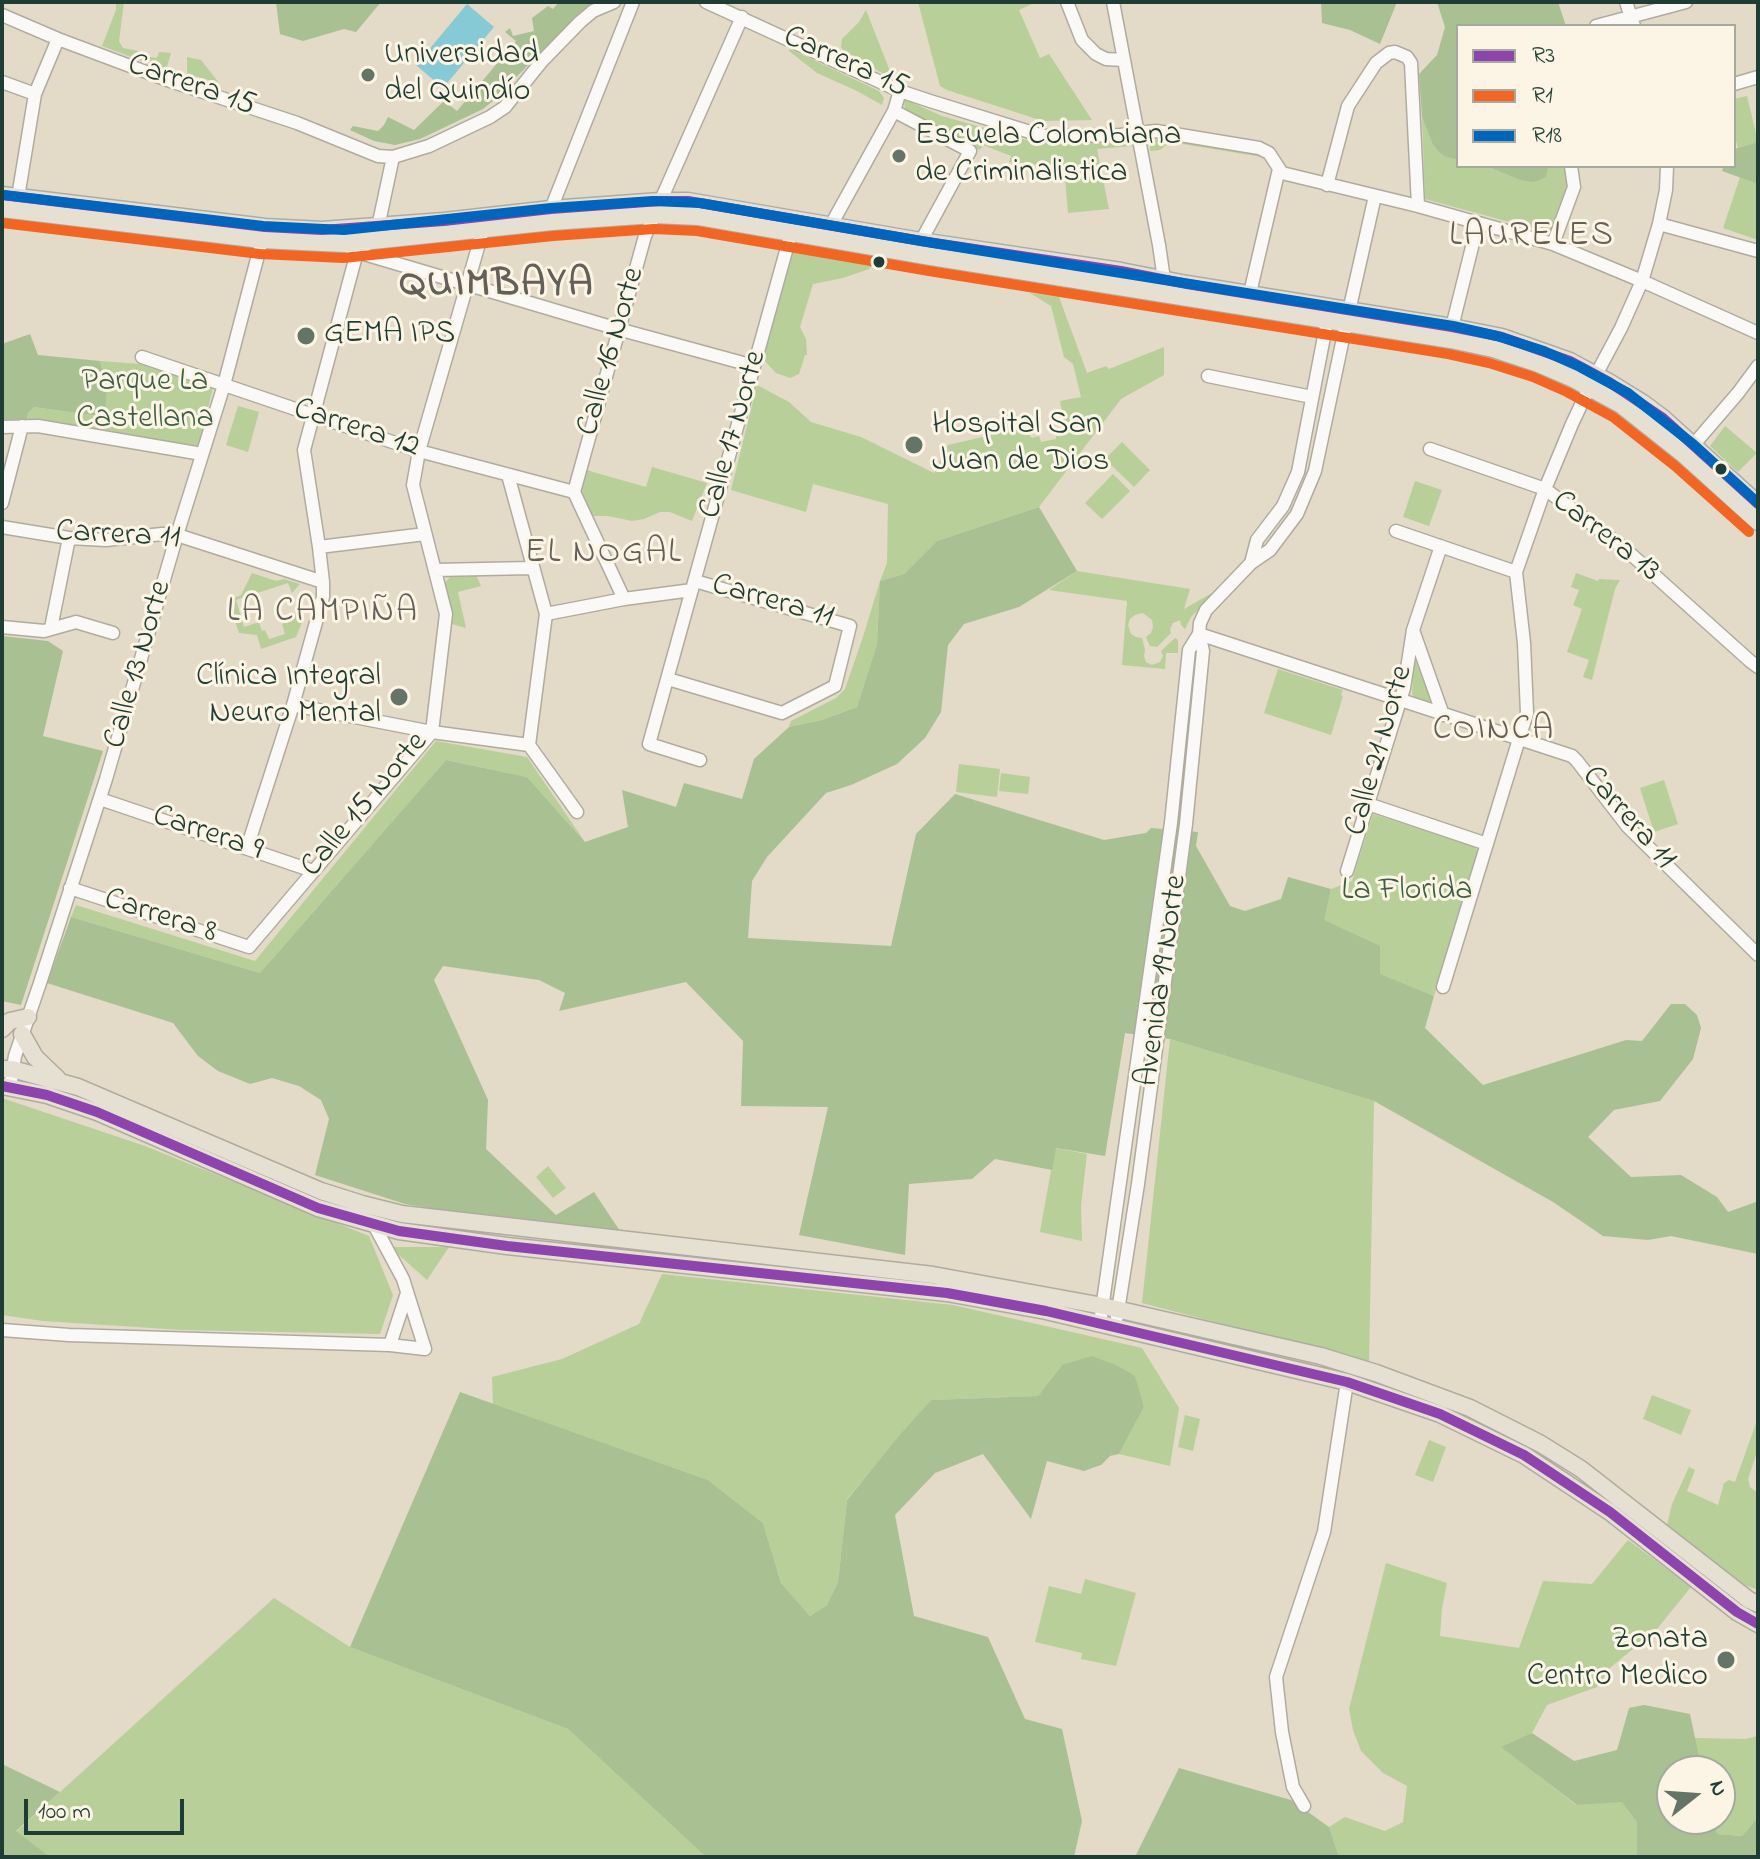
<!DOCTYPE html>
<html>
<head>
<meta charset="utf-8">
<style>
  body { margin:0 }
  #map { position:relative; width:1760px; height:1859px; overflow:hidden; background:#e3dac7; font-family:"Indie Flower",sans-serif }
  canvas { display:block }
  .frame { position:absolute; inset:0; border:4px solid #1f3d34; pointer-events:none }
  .legend { position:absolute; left:1456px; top:24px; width:280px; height:144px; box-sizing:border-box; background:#fcf5e5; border:2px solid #a4ab9e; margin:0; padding:10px 14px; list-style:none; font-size:24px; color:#1f3d34 }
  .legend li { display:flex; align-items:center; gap:16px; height:40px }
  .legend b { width:40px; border:2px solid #a4ab9e }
  .north { position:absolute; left:1656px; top:1755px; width:80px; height:80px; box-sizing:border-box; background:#fcf5e5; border:2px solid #a4ab9e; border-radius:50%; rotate:73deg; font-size:22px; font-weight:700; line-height:32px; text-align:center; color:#1f3d34 }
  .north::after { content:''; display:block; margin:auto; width:28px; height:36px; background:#647467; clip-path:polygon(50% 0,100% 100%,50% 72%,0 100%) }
  .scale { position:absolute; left:24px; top:1799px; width:160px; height:36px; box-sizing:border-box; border:4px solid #1f3d34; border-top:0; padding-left:10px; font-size:24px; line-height:28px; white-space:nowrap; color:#1f3d34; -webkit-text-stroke:6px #fcf5e5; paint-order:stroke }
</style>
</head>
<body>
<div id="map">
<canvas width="1760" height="1859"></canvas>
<div class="frame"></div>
<ul class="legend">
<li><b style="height:10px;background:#8e44ad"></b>R3</li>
<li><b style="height:10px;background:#f26522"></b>R1</li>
<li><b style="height:10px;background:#0065bd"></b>R18</li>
</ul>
<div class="north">N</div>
<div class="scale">100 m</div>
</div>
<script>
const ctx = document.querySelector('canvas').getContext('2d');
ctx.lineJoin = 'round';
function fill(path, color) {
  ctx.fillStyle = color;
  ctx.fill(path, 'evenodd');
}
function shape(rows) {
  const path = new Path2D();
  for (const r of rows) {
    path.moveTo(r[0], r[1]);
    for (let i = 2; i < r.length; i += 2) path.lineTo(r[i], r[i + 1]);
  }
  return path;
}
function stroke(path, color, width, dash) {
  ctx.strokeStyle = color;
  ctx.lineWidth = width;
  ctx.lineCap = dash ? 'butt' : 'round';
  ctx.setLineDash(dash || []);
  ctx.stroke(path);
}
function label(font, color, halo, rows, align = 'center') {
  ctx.font = font + ' "Indie Flower",sans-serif';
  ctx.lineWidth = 6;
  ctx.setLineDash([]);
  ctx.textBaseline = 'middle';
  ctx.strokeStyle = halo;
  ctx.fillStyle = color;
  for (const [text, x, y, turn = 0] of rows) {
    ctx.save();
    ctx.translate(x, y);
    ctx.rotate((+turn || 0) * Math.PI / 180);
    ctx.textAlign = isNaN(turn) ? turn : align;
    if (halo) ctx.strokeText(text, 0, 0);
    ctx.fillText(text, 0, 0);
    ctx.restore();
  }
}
const green = shape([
  [112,2,124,2,119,41,123,48,139,51,140,55,157,58,159,52,171,53,166,70,102,46,116,10,116,4],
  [918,2,1036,2,1019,10,1040,58,1049,54,1092,120,1043,121,947,90,940,86],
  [866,10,893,79,844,52,841,47,842,39,859,22],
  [790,49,879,91,884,98,882,105,857,91,817,73,789,51],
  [187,57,201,60,219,83,187,74],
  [1747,96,1758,142,1738,148,1734,134,1734,99],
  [904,99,942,116,1041,144,1128,142,1132,146,1097,149,1109,209,1068,213,1064,167,1009,162,1011,156,983,145,980,150,905,110],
  [1422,117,1432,143,1446,157,1458,160,1458,166,1486,166,1520,180,1546,177,1549,166,1566,166,1568,186,1550,233,1425,199],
  [1162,137,1259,155,1262,157,1170,142,1160,150,1150,151,1150,142],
  [1740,177,1758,184,1758,240,1723,228],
  [795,245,874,260,874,264,869,269,843,278,813,284,800,327,806,339,807,355,805,355,799,374,790,378,776,373,763,359],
  [1030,293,1059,297,1087,373,1106,366,1109,369,1164,347,1164,375,1121,399,1039,507,937,541,904,574,880,581,877,644,857,707,822,720,789,727,791,721,836,698,845,689,863,637,880,581,887,563,888,504,813,484,806,512,731,490,757,385,789,402,811,422,861,437,934,473,948,445,996,434,1016,422,1032,438,1039,436,1041,442,1056,439,1056,436,1066,434,1060,401,1081,397,1073,364,1064,357,1051,306],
  [100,361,140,364,213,388,199,445,194,447,27,419,28,413,34,407,105,417,107,389],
  [238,406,259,412,248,452,226,445],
  [1725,426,1757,453,1738,472,1710,446],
  [1122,442,1150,470,1134,487,1105,459],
  [652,467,707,483,692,521,670,512,660,512,644,519,632,521,608,516,593,516,581,496,586,470,646,487],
  [1113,474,1130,491,1102,519,1085,503],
  [1415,481,1442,490,1429,526,1403,517],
  [1077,571,1190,589,1184,609,1210,594,1212,596,1191,617,1185,629,1181,625,1180,620,1173,623,1170,629,1171,633,1157,647,1150,646,1146,637,1151,633,1153,627,1152,620,1143,613,1135,615,1130,619,1128,625,1131,634,1136,637,1142,638,1145,650,1144,656,1146,662,1152,665,1160,662,1163,656,1161,651,1175,638,1178,640,1178,653,1166,653,1165,669,1122,665,1127,601,1049,590],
  [252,573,276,581,284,579,300,584,292,593,288,583,236,600,244,627,259,622,262,631,265,630,269,639,285,634,282,624,285,623,283,618,298,613,301,615,303,620,296,637,261,649,257,635,239,633,228,601,241,595],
  [1576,573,1598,581,1599,579,1620,580,1615,589,1592,680,1583,677,1589,660,1567,652,1582,609,1573,605,1579,590,1571,587],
  [476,575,481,586,458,592,466,628,452,624,452,613,444,584,450,577],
  [1414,662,1416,662,1432,703,1415,698,1412,694],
  [1278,669,1343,690,1341,695,1343,696,1331,735,1264,713],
  [436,741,527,757,585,842,527,777,446,760,260,973,71,917,76,905,255,961],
  [959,764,1000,769,997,797,956,792],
  [1001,773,1030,777,1028,794,999,791],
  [1664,780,1678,824,1654,832,1640,788],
  [1373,814,1476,847,1478,855,1434,996,1379,974,1323,920,1331,889,1352,881],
  [1170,1039,1374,1101,1369,1362,1142,1303],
  [2,1098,145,1146,369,1236,393,1295,380,1334,183,1330,43,1321,2,1315],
  [1055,1148,1087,1154,1081,1206,1082,1241,1040,1232],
  [548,1166,566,1188,553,1198,536,1177],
  [390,1247,449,1247,427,1280],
  [662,1274,953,1305,1142,1348,1179,1408,1170,1466,1119,1454,1144,1407,1134,1376,1062,1365,1038,1396,931,1400,847,1499,838,1582,827,1605,810,1616,781,1583,763,1523,708,1480,493,1404,492,1377,562,1359,639,1324],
  [1652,1395,1691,1410,1681,1435,1643,1419],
  [1185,1415,1200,1419,1193,1451,1178,1447],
  [1758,1418,1758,1449,1748,1479,1750,1487,1758,1493,1758,1590,1742,1584,1667,1525,1672,1504,1689,1467,1695,1470,1687,1491,1718,1505,1724,1483,1729,1480,1735,1482],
  [1429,1440,1446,1447,1433,1482,1415,1475],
  [1628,1540,1691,1587,1657,1629,1611,1667,1597,1687,1547,1705,1532,1733,1502,1747,1576,1805,1622,1801,1637,1822,1637,1857,1605,1857,1595,1855,1587,1857,1339,1857,1329,1827,1345,1817,1385,1831,1403,1822,1407,1786,1383,1773,1361,1751,1353,1730,1349,1709,1386,1563,1447,1583,1442,1608,1440,1636,1519,1648,1543,1581,1592,1584],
  [1085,1579,1136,1593,1116,1666,1081,1659,1082,1653,1035,1642,1049,1586,1081,1594],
  [274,1598,350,1647,568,1729,706,1857,50,1857,16,1832],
  [1758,1736,1758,1817,1742,1836,1717,1834,1714,1819,1720,1819,1720,1771,1702,1771,1694,1738,1745,1739]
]);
const forest = shape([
  [276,2,381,2,356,32,344,29,303,41,280,34],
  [559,2,570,4,572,2,600,2,579,13,494,100,483,109,420,139,395,145,374,141,350,130,353,126,378,131,384,125,388,117,414,130,444,101,457,111,516,41,505,32,510,28,513,36,534,31,532,18,548,6,553,9],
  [1321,2,1397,2,1380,44,1350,30,1322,23],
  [1437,2,1558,2,1566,26,1458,26,1458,160,1446,157,1439,152,1432,143,1422,117,1419,74,1437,55,1445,27],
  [1758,142,1758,184,1722,171,1724,166,1734,166,1734,149],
  [1486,166,1549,166,1546,177,1534,182,1520,180],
  [30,334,38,355,100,361,107,389,105,417,34,407,28,413,27,419,2,420,2,344],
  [1039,507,1077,571,1019,607,964,624,948,645,941,712,925,738,897,764,851,785,826,793,767,857,752,881,748,938,891,946,916,834,955,794,1104,840,1146,833,1151,828,1198,832,1196,846,1230,906,1245,911,1281,899,1288,877,1331,889,1324,920,1380,946,1380,974,1434,996,1425,1028,1483,1085,1626,1040,1642,1041,1671,1004,1685,1004,1697,1015,1701,1028,1693,1059,1660,1101,1614,1110,1588,1137,1631,1177,1681,1175,1717,1197,1728,1212,1756,1202,1758,1199,1758,1254,1671,1236,1648,1240,1603,1236,1553,1202,1374,1101,1170,1039,1125,1033,1105,1156,1056,1148,1052,1170,995,1159,972,1179,909,1184,905,1255,799,1235,828,1107,741,1106,743,1041,686,982,559,1011,565,993,539,980,443,966,434,980,488,1100,486,1149,556,1215,594,1192,620,1231,499,1219,405,1204,315,1175,329,1119,321,1100,299,1086,272,1078,250,1084,218,1071,198,1056,173,1023,47,983,71,917,260,973,446,760,527,777,585,842,628,827,622,790,676,807,684,783,742,799,754,759,789,727,822,720,857,707,877,644,880,581,904,574,937,541],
  [2,636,48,641,63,651,43,736,103,751,21,1005,2,1001],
  [1092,1356,1118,1366,1135,1376,1144,1407,1119,1454,1110,1456,1101,1465,1084,1471,1047,1461,1031,1519,983,1454,935,1473,895,1515,914,1616,988,1637,1025,1719,1062,1729,1082,1821,1074,1857,706,1857,568,1729,350,1647,460,1392,708,1480,763,1523,781,1583,810,1616,827,1605,838,1582,847,1500,899,1436,931,1400,1038,1396,1062,1365],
  [1644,1705,1690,1714,1702,1771,1672,1771,1672,1819,1714,1819,1717,1834,1742,1836,1758,1817,1758,1857,1637,1857,1637,1822,1622,1802,1577,1805,1501,1747,1532,1733,1574,1761,1617,1750,1629,1708],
  [2,1764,60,1792,16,1831,50,1857,2,1857],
  [1179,1768,1291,1800,1329,1827,1339,1857,1135,1857]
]);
const water = shape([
  [467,4,494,27,443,88,416,65]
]);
const minor = shape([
  [706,2,900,91,930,101,1043,136,1120,135,1156,131,1259,148,1269,153,1282,173,1418,206,1553,244,1642,281,1758,333],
  [1067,2,1082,40,1096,54,1106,59,1123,60],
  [1113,2,1159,245,1165,286],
  [1626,2,1634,26],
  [2,15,58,39,170,81,297,123,378,156,393,157,429,146,490,117,505,107,542,61,580,22,593,11,614,2],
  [1596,26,1686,2],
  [2,82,35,94],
  [1734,84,1758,77],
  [894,111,970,151,921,241],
  [1327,185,1348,106,1376,63,1389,53,1395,52,1407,57,1411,63,1418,206],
  [18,197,35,94,58,39],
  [551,209,633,2],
  [1659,224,1758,251],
  [831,225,894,111,900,91],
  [378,227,393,157],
  [1553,244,1574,187,1571,166],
  [350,248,364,254,618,329,754,366],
  [1250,293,1279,169],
  [1349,311,1375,196],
  [1452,327,1478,223],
  [142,357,419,451,574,492],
  [1208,376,1312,397],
  [2,427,38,426,202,454],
  [1430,449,1545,489,1624,548,1750,661,1758,667],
  [1689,450,1738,393,1758,366],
  [508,475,546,614,529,745],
  [2,503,22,426],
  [2,527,69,538,106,540,162,534,177,535,323,582],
  [1396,531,1516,572],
  [319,547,425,534],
  [1251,563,1257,540,1283,506,1298,472,1327,321],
  [435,570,532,568],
  [624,599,574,492,645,236,742,17],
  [546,614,624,599,692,590],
  [2,627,44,631,76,622,113,633],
  [51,628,69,538],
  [1414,633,1443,715],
  [1199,634,1572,756,1577,761,1628,827,1758,955],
  [668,679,782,713,835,686,850,626,695,581],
  [293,705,432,732,529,745],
  [529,745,577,812],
  [700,760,649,744,793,226],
  [100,799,313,871],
  [1368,804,1487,844],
  [247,848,293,705,323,597,323,582,319,547,304,450,357,252],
  [1347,871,1404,688,1413,630,1441,546],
  [70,888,249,947,432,732,446,614,413,485,419,451,483,230],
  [1443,987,1527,713,1524,643,1516,572,1545,489,1572,424,1589,388,1621,328,1642,281,1659,224,1666,190,1667,166],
  [10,1087,15,1056,40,983,106,779,177,535,224,385,262,240],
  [1117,1317,1138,1184,1186,824,1203,651,1199,634,1200,623,1206,610,1251,563,1270,550,1297,514,1315,471,1346,324],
  [1100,1323,1171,823,1189,650,1199,634],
  [2,1330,69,1335,390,1345,425,1349,403,1279,374,1225],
  [390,1345,407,1293],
  [1304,1806,1293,1787,1282,1732,1276,1677,1324,1532,1347,1382]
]);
const major = shape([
  [2,195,265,227,322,230,444,221,551,209,660,201,688,201,921,241,1121,271,1187,284,1452,327,1502,337,1570,361,1609,382,1643,403,1663,418,1758,504],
  [2,209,262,240,344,244,552,222,654,215,699,217,931,257,1451,340,1493,349,1538,364,1573,379,1621,405,1684,455,1758,522],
  [2,1029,10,1021,28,1017],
  [22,1034,35,1057,58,1079],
  [2,1069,12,1069,78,1087,321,1191,362,1204,402,1214,933,1275,1103,1306,1321,1356,1376,1373,1470,1408,1541,1444,1581,1469,1749,1600,1758,1604],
  [2,1086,47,1095,97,1112,318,1208,399,1231,507,1246,947,1293,1046,1311,1347,1382,1440,1414,1524,1455,1610,1512,1737,1612,1758,1624]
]);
const bus1 = shape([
  [2,195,265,227,322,230,444,221,551,209,660,201,688,201,921,241,1121,271,1187,284,1452,327,1502,337,1570,361,1609,382,1663,418,1758,504],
  [2,1086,47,1095,97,1112,318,1208,399,1231,507,1246,947,1293,1046,1311,1347,1382,1440,1414,1524,1455,1610,1512,1737,1612,1758,1624]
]);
const bus2 = shape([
  [2,223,260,254,343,258,553,236,654,229,697,231,929,271,1448,354,1489,363,1533,377,1567,392,1613,417,1675,466,1749,532]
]);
const bus3 = shape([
  [4,195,263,226,344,230,551,208,653,201,700,203,933,243,1453,326,1497,336,1544,351,1580,367,1628,393,1693,444,1758,503]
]);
const markers = [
  [368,75,8,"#647467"],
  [899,156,8,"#647467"],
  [879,262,7,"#1f3d34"],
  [306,336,10,"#647467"],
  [914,445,10,"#647467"],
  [1721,469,7,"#1f3d34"],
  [399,697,10,"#647467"],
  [1726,1660,10,"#647467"]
];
const poiNames = [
  ["Universidad",384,57],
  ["del Quindío",384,94],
  ["Escuela Colombiana",915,138],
  ["de Criminalistica",915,175],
  ["GEMA IPS",324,336],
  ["Hospital San",932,427],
  ["Juan de Dios",932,464],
  ["Clínica Integral",381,679,"right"],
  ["Neuro Mental",381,716,"right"],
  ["Zonata",1708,1642,"right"],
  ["Centro Medico",1708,1679,"right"]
];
const streetNames = [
  ["Carrera 15",845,64,24],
  ["Carrera 15",191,87,19],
  ["Calle 16 Norte",613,352,-74],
  ["Carrera 12",356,430,18],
  ["Calle 17 Norte",735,435,-74],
  ["Carrera 11",118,537,3],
  ["Carrera 13",1605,538,38],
  ["Carrera 11",772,603,16],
  ["Calle 13 Norte",140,665,-74],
  ["Calle 21 Norte",1381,751,-74],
  ["Calle 15 Norte",366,806,-50],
  ["Carrera 11",1627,819,49],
  ["Carrera 9",207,835,19],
  ["Carrera 8",160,918,18],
  ["Avenida 19 Norte",1164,981,-82]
];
const parkNames = [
  ["Parque La",145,384],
  ["Castellana",145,421],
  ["La Florida",1407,893]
];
const neighbourhoodNames = [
  ["LAURELES",1532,238],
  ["EL NOGAL",604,555],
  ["LA CAMPIÑA",323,614],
  ["COINCA",1494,732]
];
const districtNames = [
  ["QUIMBAYA",497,287]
];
fill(green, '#b8cf9a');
fill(forest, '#a8c092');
fill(water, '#85cad4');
stroke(minor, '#afac9f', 15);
stroke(major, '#afac9f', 19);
stroke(minor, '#fbf9f7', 12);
stroke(major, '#e6e0d2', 16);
stroke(bus1, '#8e44ad', 10);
stroke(bus2, '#f26522', 10);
stroke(bus3, '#0065bd', 10);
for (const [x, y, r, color] of markers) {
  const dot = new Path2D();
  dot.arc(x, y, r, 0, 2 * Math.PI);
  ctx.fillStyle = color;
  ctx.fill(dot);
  stroke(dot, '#fcf5e5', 3);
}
label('32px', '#1f3d34', '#fcf5e5', poiNames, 'left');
label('32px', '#1f3d34', '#fcf5e5', streetNames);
label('32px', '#3c5f44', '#fcf5e5', parkNames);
ctx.letterSpacing = '2px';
label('34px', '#636059', '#fcf5e5', neighbourhoodNames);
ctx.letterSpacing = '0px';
ctx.letterSpacing = '2px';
label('bold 40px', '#636059', '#fcf5e5', districtNames);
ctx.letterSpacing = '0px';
</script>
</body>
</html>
